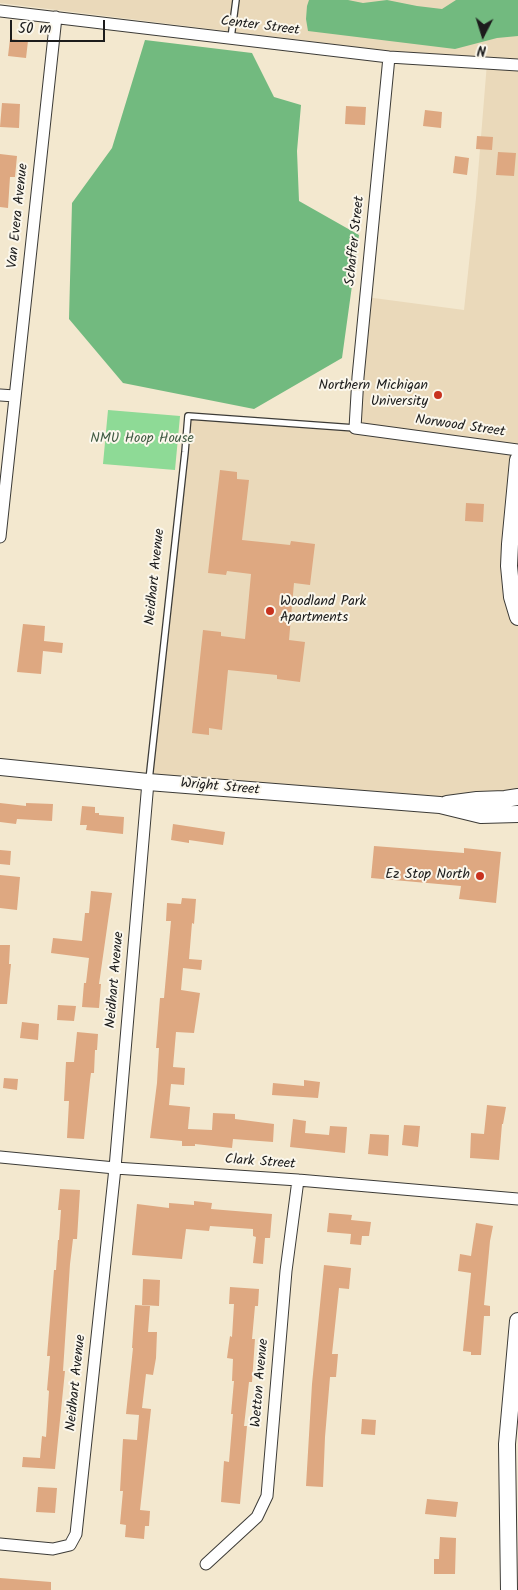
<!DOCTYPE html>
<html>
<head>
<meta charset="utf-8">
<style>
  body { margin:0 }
  #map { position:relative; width:518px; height:1590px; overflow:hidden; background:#f3e8cf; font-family:Kalam,sans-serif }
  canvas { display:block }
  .north { position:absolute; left:458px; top:10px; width:50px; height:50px; -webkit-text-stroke:4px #fbf7ec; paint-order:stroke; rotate:185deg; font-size:14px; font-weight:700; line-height:20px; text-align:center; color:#1c1c1c }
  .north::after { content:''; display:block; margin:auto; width:18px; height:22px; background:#1c1c1c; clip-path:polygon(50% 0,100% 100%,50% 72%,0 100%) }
  .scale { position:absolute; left:10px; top:20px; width:95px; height:22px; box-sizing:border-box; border:2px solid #1c1c1c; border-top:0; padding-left:6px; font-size:15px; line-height:18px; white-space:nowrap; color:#1c1c1c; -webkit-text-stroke:4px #fbf7ec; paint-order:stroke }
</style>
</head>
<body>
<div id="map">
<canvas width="518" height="1590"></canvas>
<div class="north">N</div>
<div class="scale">50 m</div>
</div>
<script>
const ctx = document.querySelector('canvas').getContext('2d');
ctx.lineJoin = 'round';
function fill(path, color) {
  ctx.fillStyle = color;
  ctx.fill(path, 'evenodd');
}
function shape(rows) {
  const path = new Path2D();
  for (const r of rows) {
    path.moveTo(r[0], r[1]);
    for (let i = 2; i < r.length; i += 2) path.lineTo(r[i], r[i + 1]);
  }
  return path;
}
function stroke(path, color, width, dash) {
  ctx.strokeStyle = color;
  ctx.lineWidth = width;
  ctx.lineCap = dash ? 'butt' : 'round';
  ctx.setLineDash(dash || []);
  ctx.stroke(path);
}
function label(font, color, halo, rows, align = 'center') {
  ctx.font = font + ' Kalam,sans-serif';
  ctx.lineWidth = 4;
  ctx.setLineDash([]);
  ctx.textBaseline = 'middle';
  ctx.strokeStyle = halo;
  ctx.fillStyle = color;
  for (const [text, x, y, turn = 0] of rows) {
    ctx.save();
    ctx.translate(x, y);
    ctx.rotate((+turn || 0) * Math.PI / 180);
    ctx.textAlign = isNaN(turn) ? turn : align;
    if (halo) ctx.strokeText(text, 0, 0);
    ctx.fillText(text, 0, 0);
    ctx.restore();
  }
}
const built = shape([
  [0,0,518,0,518,809,152,774,186,412,354,428,366,297,464,310,476,198,487,63,0,3]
]);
const green = shape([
  [108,410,180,416,175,470,103,464]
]);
const forest = shape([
  [309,0,348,0,363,3,387,0,417,6,442,9,456,0,518,0,518,36,497,38,455,49,308,31,306,19,307,6],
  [145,40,252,53,274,97,301,105,297,151,299,201,359,235,342,358,254,409,123,383,69,319,72,203,112,148]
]);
const building = shape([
  [10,39,28,41,26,58,8,56],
  [2,103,20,104,19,128,0,127],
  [346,106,366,107,365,125,345,124],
  [425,110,442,112,441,128,423,126],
  [477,136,493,137,492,150,476,149],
  [498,152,516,153,514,176,496,175],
  [0,154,17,156,15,177,10,177,8,208,0,207],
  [455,156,469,158,467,175,453,173],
  [220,470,237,472,237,479,249,480,242,540,290,545,291,541,315,544,310,585,294,583,289,640,305,642,300,682,277,679,277,675,228,670,222,730,209,728,209,735,192,733,203,630,221,632,221,636,245,639,251,574,227,571,226,575,208,573],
  [466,503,484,504,483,522,465,521],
  [23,624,45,626,44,641,63,643,62,653,43,651,41,674,17,672],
  [0,803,26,806,26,803,53,804,52,821,17,819,16,824,0,822],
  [82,806,95,807,95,813,99,813,99,815,124,817,123,834,86,830,87,825,80,825],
  [173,824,225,832,223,845,189,840,189,843,171,840],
  [374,846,464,853,464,848,501,852,496,903,459,899,461,886,371,878],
  [0,850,11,851,10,865,0,864],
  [0,875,20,877,17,910,0,908],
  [91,891,112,893,99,984,101,984,99,1008,82,1007,84,983,86,983,89,958,51,953,53,938,82,941,85,913,89,913],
  [182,898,196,899,194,924,192,923,189,959,202,960,201,970,183,968,181,990,200,993,194,1033,176,1032,173,1067,185,1068,184,1085,171,1084,169,1105,190,1107,188,1129,212,1130,213,1113,235,1114,235,1119,274,1124,273,1142,233,1139,232,1148,195,1144,195,1146,182,1146,182,1141,150,1138,157,1083,159,1048,156,1048,160,998,164,998,171,921,166,921,167,903,181,904],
  [0,945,10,945,9,964,11,964,7,1004,0,1004],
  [58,1005,76,1006,74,1021,57,1020],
  [22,1022,39,1024,38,1040,20,1038],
  [77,1032,98,1034,97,1050,95,1050,94,1073,91,1073,90,1080,84,1139,67,1138,69,1101,64,1101,66,1062,74,1062],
  [4,1078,18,1079,17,1090,3,1088],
  [304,1080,320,1082,318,1098,272,1095,273,1083,304,1086],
  [487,1105,506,1107,503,1124,502,1124,499,1160,470,1158,471,1133,484,1134],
  [293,1119,306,1121,305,1133,329,1135,330,1126,347,1127,345,1153,290,1147],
  [404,1125,420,1126,418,1147,402,1145],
  [370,1134,389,1135,388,1156,368,1154],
  [60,1189,80,1190,77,1239,73,1239,70,1264,63,1371,65,1371,55,1469,22,1467,23,1457,40,1458,42,1436,46,1437,49,1391,47,1390,50,1356,47,1356,54,1270,56,1270,58,1240,59,1240,61,1210,58,1210],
  [194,1201,212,1203,211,1209,272,1214,270,1238,265,1238,263,1264,253,1263,256,1237,253,1236,253,1229,210,1226,209,1231,186,1229,182,1259,132,1255,137,1204,169,1208,169,1203,194,1205],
  [329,1213,352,1215,351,1220,371,1222,369,1236,362,1236,361,1245,350,1244,351,1234,327,1232],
  [476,1223,493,1226,490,1241,484,1305,490,1306,490,1316,484,1316,481,1355,471,1355,471,1352,463,1351,471,1273,458,1271,460,1254,471,1256],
  [324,1265,351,1268,349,1289,339,1288,332,1354,338,1354,336,1377,330,1377,325,1437,323,1487,306,1486,312,1384],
  [143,1279,160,1280,159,1306,142,1305],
  [230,1287,259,1289,258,1306,255,1306,252,1339,255,1339,252,1382,249,1382,244,1426,247,1426,240,1504,221,1502,224,1461,229,1462,233,1414,231,1414,234,1381,232,1381,233,1359,227,1358,230,1336,232,1337,234,1304,229,1304],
  [135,1305,150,1306,148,1332,157,1332,156,1358,153,1375,146,1374,142,1408,151,1409,140,1510,150,1511,149,1526,145,1526,144,1539,125,1537,126,1525,120,1524,123,1491,120,1491,123,1439,137,1440,139,1415,126,1414,133,1348,132,1348],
  [362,1419,376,1420,375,1435,361,1434],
  [38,1487,57,1488,55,1513,36,1512],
  [427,1499,458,1502,456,1517,425,1514],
  [440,1537,456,1538,455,1574,434,1574,434,1559,439,1559],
  [0,1578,51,1582,51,1590,0,1590]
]);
const lane = shape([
  [231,38,236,0],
  [149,780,185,452,188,416,355,428]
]);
const street = shape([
  [0,11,389,57,518,65],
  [389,57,358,377,355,428,518,450],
  [0,395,15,396],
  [0,537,56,17],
  [0,1157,115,1168,298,1180,518,1199],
  [0,1544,53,1549,70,1545,76,1534,115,1168,148,782],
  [206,1564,257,1517,267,1496,286,1271,298,1180]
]);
const secondary = shape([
  [518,460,510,544,509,566,512,597,518,617],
  [0,767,148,782,440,805,481,815,518,814],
  [447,804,477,800,505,799,518,797],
  [509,1590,507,1444,518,1321]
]);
const markers = [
  [438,395,5,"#c8321e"],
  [270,611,5,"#c8321e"],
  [480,876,5,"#c8321e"]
];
const streetNames = [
  ["Center Street",260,27,7],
  ["Van Evera Avenue",19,216,-84],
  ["Schaffer Street",356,241,-84],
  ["Norwood Street",460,427,8],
  ["Neidhart Avenue",156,577,-84],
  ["Wright Street",220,788,5],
  ["Neidhart Avenue",116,980,-85],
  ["Clark Street",260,1163,4],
  ["Neidhart Avenue",77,1383,-84],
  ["Wetton Avenue",261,1383,-85]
];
const poiNames = [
  ["Northern Michigan",428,387],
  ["University",428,403],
  ["Woodland Park",280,603,"left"],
  ["Apartments",280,619,"left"],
  ["Ez Stop North",470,876]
];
const parkNames = [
  ["NMU Hoop House",142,440]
];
fill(built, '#ead9ba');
fill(green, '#8eda96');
fill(forest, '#72ba7f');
fill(building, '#dea881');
stroke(lane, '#3c3b37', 8);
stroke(street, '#3c3b37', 13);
stroke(secondary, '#3c3b37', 18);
stroke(lane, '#fff', 5.5);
stroke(street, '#fff', 11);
stroke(secondary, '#fff', 16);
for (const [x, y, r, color] of markers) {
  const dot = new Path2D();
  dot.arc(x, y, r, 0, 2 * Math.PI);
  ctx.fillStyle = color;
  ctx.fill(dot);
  stroke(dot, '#fbf7ec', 2);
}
label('14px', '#1c1c1c', '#fbf7ec', streetNames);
label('14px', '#1c1c1c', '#fbf7ec', poiNames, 'right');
label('14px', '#445e47', '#fbf7ec', parkNames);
</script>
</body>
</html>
